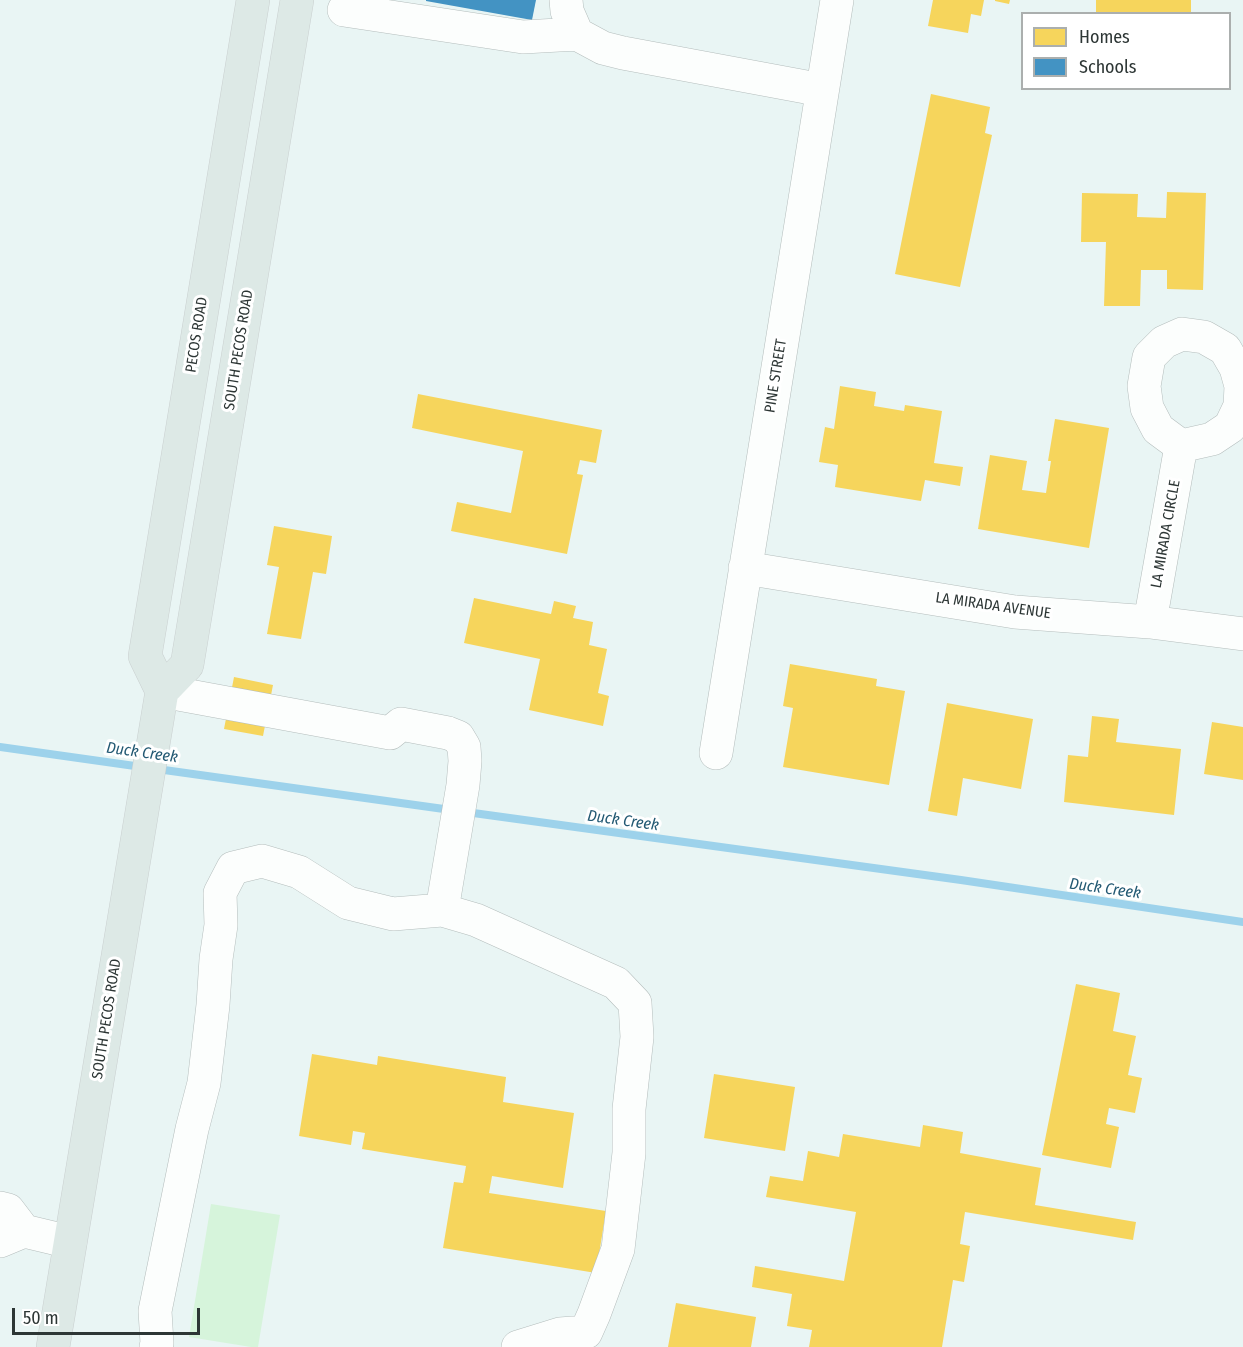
<!DOCTYPE html>
<html>
<head>
<meta charset="utf-8">
<style>
  body { margin:0 }
  #map { position:relative; width:1243px; height:1347px; overflow:hidden; background:#e9f5f4; font-family:"Fira Sans Condensed",sans-serif }
  canvas { display:block }
  .legend { position:absolute; left:1021px; top:12px; width:210px; height:78px; box-sizing:border-box; background:#fff; border:2px solid #abafae; margin:0; padding:8px 10px; list-style:none; font-size:18px; color:#2d3635 }
  .legend li { display:flex; align-items:center; gap:12px; height:30px }
  .legend b { width:30px; border:2px solid #abafae }
  .scale { position:absolute; left:12px; top:1308px; width:188px; height:27px; box-sizing:border-box; border:3px solid #2d3635; border-top:0; padding-left:8px; font-size:18px; line-height:21px; white-space:nowrap; color:#2d3635; -webkit-text-stroke:4px #fff; paint-order:stroke }
</style>
</head>
<body>
<div id="map">
<canvas width="1243" height="1347"></canvas>
<ul class="legend">
<li><b style="height:16px;background:#f6d55c"></b>Homes</li>
<li><b style="height:16px;background:#4393c3"></b>Schools</li>
</ul>
<div class="scale">50 m</div>
</div>
<script>
const ctx = document.querySelector('canvas').getContext('2d');
ctx.lineJoin = 'round';
function fill(path, color) {
  ctx.fillStyle = color;
  ctx.fill(path, 'evenodd');
}
function shape(rows) {
  const path = new Path2D();
  for (const r of rows) {
    path.moveTo(r[0], r[1]);
    for (let i = 2; i < r.length; i += 2) path.lineTo(r[i], r[i + 1]);
  }
  return path;
}
function stroke(path, color, width, dash) {
  ctx.strokeStyle = color;
  ctx.lineWidth = width;
  ctx.lineCap = dash ? 'butt' : 'round';
  ctx.setLineDash(dash || []);
  ctx.stroke(path);
}
function label(font, color, halo, rows, align = 'center') {
  ctx.font = font + ' "Fira Sans Condensed",sans-serif';
  ctx.lineWidth = 6;
  ctx.setLineDash([]);
  ctx.textBaseline = 'middle';
  ctx.strokeStyle = halo;
  ctx.fillStyle = color;
  for (const [text, x, y, turn = 0] of rows) {
    ctx.save();
    ctx.translate(x, y);
    ctx.rotate((+turn || 0) * Math.PI / 180);
    ctx.textAlign = isNaN(turn) ? turn : align;
    if (halo) ctx.strokeText(text, 0, 0);
    ctx.fillText(text, 0, 0);
    ctx.restore();
  }
}
const green = shape([
  [211,1204,280,1215,258,1347,251,1347,189,1337]
]);
const homes = shape([
  [933,0,984,0,981,16,971,14,968,33,928,26],
  [995,0,1010,0,1009,4,995,1],
  [1096,0,1191,0,1191,14,1096,14],
  [931,94,990,107,985,133,992,135,960,287,895,274],
  [1167,192,1206,193,1203,290,1167,289,1167,270,1141,270,1140,306,1104,306,1106,242,1081,242,1082,193,1138,194,1137,217,1166,218],
  [840,386,876,392,874,406,904,411,905,405,942,411,934,463,963,467,960,486,925,480,921,501,835,487,838,465,819,462,825,427,834,429],
  [418,394,602,430,596,463,580,460,577,474,583,475,567,554,451,531,457,502,511,513,523,451,412,428],
  [1055,419,1109,428,1089,548,978,529,990,455,1027,461,1022,490,1046,493,1051,461,1048,461],
  [274,526,332,536,326,574,313,572,301,639,267,634,279,567,267,565],
  [474,598,551,614,554,601,576,606,573,618,593,622,589,645,607,649,598,693,609,696,603,726,529,710,540,659,464,643],
  [790,664,877,679,876,686,905,691,889,785,783,767,793,708,783,706],
  [234,677,273,685,263,736,224,729],
  [947,703,1033,719,1021,789,963,778,957,816,928,811],
  [1092,716,1119,719,1116,742,1181,749,1174,815,1064,802,1068,755,1088,757],
  [1212,722,1243,727,1243,780,1204,774],
  [1076,984,1120,993,1113,1031,1136,1036,1128,1075,1142,1078,1135,1113,1109,1108,1106,1124,1119,1127,1111,1168,1042,1155],
  [312,1054,377,1065,378,1056,506,1077,503,1102,574,1113,563,1188,492,1176,489,1193,606,1211,596,1273,443,1248,454,1182,463,1183,466,1166,362,1149,365,1133,353,1131,351,1145,299,1136],
  [714,1074,795,1087,785,1151,704,1138],
  [923,1125,963,1132,960,1153,1041,1168,1035,1205,1136,1222,1133,1240,965,1212,960,1244,970,1246,964,1282,953,1280,942,1347,809,1347,812,1330,787,1326,792,1294,752,1287,755,1266,844,1281,856,1212,766,1197,770,1176,803,1181,808,1151,839,1157,843,1134,920,1147],
  [676,1303,756,1317,751,1347,668,1347]
]);
const schools = shape([
  [426,0,536,0,532,20,426,1]
]);
const stream = shape([
  [0,747,142,767],
  [157,769,451,810],
  [466,812,961,880,1243,922]
]);
const minor = shape([
  [566,0,567,11,577,34,603,48,623,53,822,90],
  [344,10,523,37,577,34],
  [745,568,1015,612,1150,622,1243,634],
  [1150,622,1181,446,1158,429,1147,408,1144,386,1149,357,1164,342,1182,334,1204,337,1225,349,1236,368,1241,386,1240,406,1230,427,1212,439,1181,446],
  [162,691,390,733,401,724,448,733,458,737,464,747,465,761,463,785,442,910],
  [716,753,837,0],
  [0,1208,8,1210,24,1231],
  [0,1241,24,1231,70,1242],
  [156,1347,157,1343,155,1311,192,1129,204,1083,213,1005,216,959,221,925,220,893,233,868,262,861,299,872,348,903,393,914,442,910,476,920,616,983,635,1003,637,1037,629,1109,629,1153,618,1249,594,1314,586,1332,560,1334,518,1347]
]);
const major = shape([
  [162,691,145,656,253,0],
  [53,1347,162,691,187,665,297,0]
]);
const streetNames = [
  ["PECOS ROAD",197,335,-81],
  ["SOUTH PECOS ROAD",239,350,-81],
  ["PINE STREET",776,376,-81],
  ["LA MIRADA CIRCLE",1166,534,-80],
  ["LA MIRADA AVENUE",993,606,8],
  ["SOUTH PECOS ROAD",107,1019,-81]
];
const waterNames = [
  ["Duck Creek",142,753,8],
  ["Duck Creek",623,821,8],
  ["Duck Creek",1105,889,8]
];
fill(green, '#d6f4db');
fill(homes, '#f6d55c');
fill(schools, '#4393c3');
stroke(stream, '#9dd2eb', 8);
stroke(minor, '#b4bdbc', 34);
stroke(major, '#c9cfcf', 34);
stroke(minor, '#fcfefd', 33);
stroke(major, '#dde9e6', 33);
label('15px', '#2d3635', '#fff', streetNames);
label('italic 16px', '#235973', '#fff', waterNames);
</script>
</body>
</html>
